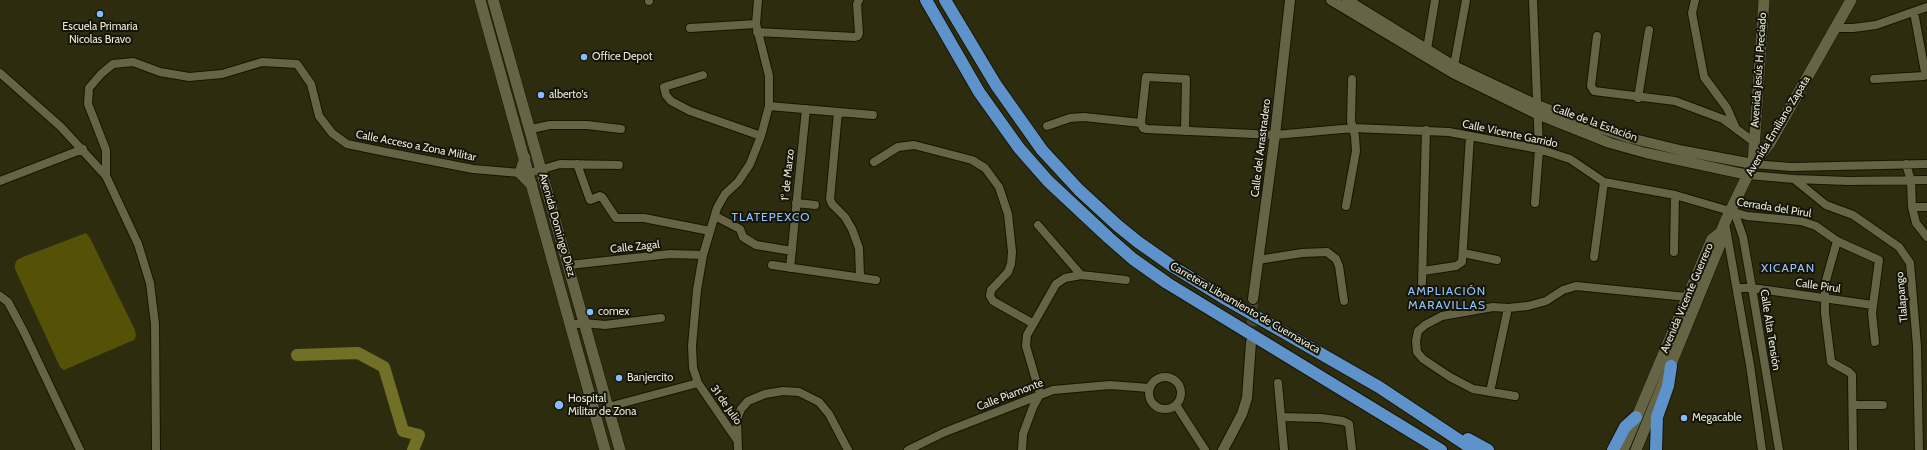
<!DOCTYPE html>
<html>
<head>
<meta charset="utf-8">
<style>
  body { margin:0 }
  canvas { display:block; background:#2d2c0f }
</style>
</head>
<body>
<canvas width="1927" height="450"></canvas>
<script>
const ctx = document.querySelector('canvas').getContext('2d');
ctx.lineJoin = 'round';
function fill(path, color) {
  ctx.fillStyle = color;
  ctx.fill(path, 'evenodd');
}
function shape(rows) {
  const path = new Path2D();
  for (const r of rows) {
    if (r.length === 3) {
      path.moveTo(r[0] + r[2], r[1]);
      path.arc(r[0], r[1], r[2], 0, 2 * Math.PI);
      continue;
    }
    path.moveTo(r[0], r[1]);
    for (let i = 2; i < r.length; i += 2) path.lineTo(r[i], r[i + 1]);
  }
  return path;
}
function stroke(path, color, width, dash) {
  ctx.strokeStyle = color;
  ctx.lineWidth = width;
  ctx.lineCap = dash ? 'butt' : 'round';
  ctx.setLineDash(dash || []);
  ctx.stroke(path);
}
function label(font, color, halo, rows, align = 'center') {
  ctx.font = font + ' Cabin,sans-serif';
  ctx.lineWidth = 4;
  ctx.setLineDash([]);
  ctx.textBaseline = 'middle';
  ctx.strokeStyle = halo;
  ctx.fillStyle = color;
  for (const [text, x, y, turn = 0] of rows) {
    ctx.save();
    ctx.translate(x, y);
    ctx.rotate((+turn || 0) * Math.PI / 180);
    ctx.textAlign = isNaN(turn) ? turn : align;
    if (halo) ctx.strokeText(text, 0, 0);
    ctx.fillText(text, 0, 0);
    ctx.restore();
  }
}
const green = shape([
  [86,233,90,238,135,330,136,336,134,340,64,370,60,367,15,269,15,264,17,260,23,257]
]);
const river = shape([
  [297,355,358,353,384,367,403,431,419,435,413,450]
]);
const tertiaryTunnel = shape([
  [1251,341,1253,299]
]);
const minor = shape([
  [649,0,649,1],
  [1533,0,1539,149,1535,203],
  [1695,0,1692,13,1704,77,1727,108,1735,126],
  [690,28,756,24],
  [1835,28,1853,28,1876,25,1927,7],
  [757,32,855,37,858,36,859,33,857,4,859,0],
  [1597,36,1591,86,1594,91,1675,101,1723,119,1754,142],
  [1426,55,1435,0],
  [1454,66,1466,0],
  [0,73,61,127,106,176,138,244,150,283,155,324,156,450],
  [703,75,664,87,666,95,671,101,690,111,761,136],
  [1874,79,1924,76,1925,72,1914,12],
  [1638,98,1649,30],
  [769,106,873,115],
  [838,112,830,199,832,204,845,217,852,229,859,248,860,277],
  [1047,126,1070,118,1084,117,1141,123],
  [531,129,550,125,587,125,621,129],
  [1185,131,1186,79,1146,77,1141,123,1143,128,1147,129,1275,135,1354,128,1449,132,1539,149,1570,159,1604,182,1675,195,1747,216,1801,221,1816,226,1837,241,1879,260,1872,313,1875,342],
  [874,162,898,147,914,145,972,160,985,168,999,187,1008,214,1012,252,1011,264,1008,272,991,290,990,296,993,301,1032,323],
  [577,164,590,200,600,196,602,197,616,218,644,218,710,231],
  [1753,164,1791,167,1927,164],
  [1906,164,1911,181,1912,207,1916,223,1927,237],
  [1748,175,1794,179,1848,181,1927,180],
  [106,176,106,150,88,104,89,88,101,74,113,64,133,62,160,72,189,77,222,74,262,62,297,64,311,84,319,116,332,133,347,144,386,152,473,169,520,173,529,173,560,164,619,165],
  [1794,179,1826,205,1853,215,1899,247,1910,263,1917,346,1919,450],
  [0,181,83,149],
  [796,203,815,205],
  [1346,206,1356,151,1355,136,1351,121,1352,79],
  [1912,207,1927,207],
  [1735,214,1743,237,1752,288,1779,450],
  [715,216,740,229,743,237,756,245,792,251],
  [1725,223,1750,365,1762,450],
  [1038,225,1081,275],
  [1837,241,1825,284,1825,313,1831,362,1849,372,1852,375,1853,450],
  [1674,252,1675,195],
  [1463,253,1497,260],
  [1594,257,1604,182],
  [1258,260,1302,253,1327,252,1336,259,1339,266,1344,301],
  [569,265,670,254,703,255],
  [772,265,876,280],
  [790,268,806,109],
  [1423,271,1456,266,1462,262,1470,136],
  [1422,283,1426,130],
  [1737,288,1752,288,1873,305],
  [0,296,8,302,24,332,80,450],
  [570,325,584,323,605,325,661,318],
  [1165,393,16],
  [1278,383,1284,450],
  [1490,392,1508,308],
  [1515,396,1473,389,1450,377,1423,359,1417,352,1416,341,1418,331,1425,325,1442,316,1493,307,1508,308,1528,306,1546,301,1563,290,1576,286,1687,297],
  [1176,405,1205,450],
  [1853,405,1883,405],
  [608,407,698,383],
  [1281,417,1321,418,1343,421,1349,424,1352,450],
  [737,440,698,383,693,368,692,346,697,290,703,255,717,208,725,194,738,182,750,164,761,136,769,106,769,76,756,24,758,0],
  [738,450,737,419,741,409,748,401,765,394,783,391,799,392,819,402,829,414,848,450],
  [908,450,945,432,1053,390,1110,385,1149,388],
  [1022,450,1023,434,1033,407,1040,394,1026,346,1027,335,1056,284,1065,278,1081,275,1126,280]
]);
const tertiary = shape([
  [1331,0,1453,73,1537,114,1610,143,1646,153,1748,175],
  [1347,0,1454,66,1537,105,1581,122,1630,138,1684,151,1753,164],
  [1253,299,1275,135,1290,0],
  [1223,450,1242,414,1247,398,1251,342]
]);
const secondary = shape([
  [480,0,605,450],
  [493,0,620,450],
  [525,158,520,173,532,185],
  [1753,164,1764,0],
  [1623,450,1712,239,1721,232],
  [1636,450,1721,242,1721,232,1725,222,1753,164,1770,143,1851,0]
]);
const trunk = shape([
  [926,0,979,92,1019,148,1048,181,1109,238,1133,259,1167,283,1441,450],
  [945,0,996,85,1042,150,1079,190,1117,225,1138,242,1175,268,1222,297,1379,387,1474,450],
  [1468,439,1488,450],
  [1613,450,1625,427,1636,417],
  [1656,450,1657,417,1668,386,1671,366]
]);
const markers = [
  [100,14,4,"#87bbfb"],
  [584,57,4,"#87bbfb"],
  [541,95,4,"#87bbfb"],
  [590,312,4,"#87bbfb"],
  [619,378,4,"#87bbfb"],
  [559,405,5,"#87bbfb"],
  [1684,418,4,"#87bbfb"]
];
const poiNames = [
  ["Escuela Primaria",100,27,"center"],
  ["Nicolas Bravo",100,40,"center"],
  ["Office Depot",592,57],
  ["alberto's",549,95],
  ["comex",598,312],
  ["Banjercito",627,378],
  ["Hospital",568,399],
  ["Militar de Zona",568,412],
  ["Megacable",1692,418]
];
const streetNames = [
  ["Avenida Jesús H Preciado",1759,70,-86],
  ["Calle de la Estación",1595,123,20],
  ["Avenida Emiliano Zapata",1778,126,-59],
  ["Calle Vicente Garrido",1510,134,12],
  ["Calle Acceso a Zona Militar",416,146,11],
  ["Calle del Arrastradero",1261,148,-83],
  ["1° de Marzo",788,175,-84],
  ["Cerrada del Pirul",1774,208,9],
  ["Avenida Domingo Diez",557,225,74],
  ["Calle Zagal",635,247,-6],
  ["Calle Pirul",1818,286,8],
  ["Tlalapango",1902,297,-95],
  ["Avenida Vicente Guerrero",1687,298,-67],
  ["Carretera Libramiento de Cuernavaca",1245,308,30],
  ["Calle Alta Tensión",1770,330,81],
  ["Calle Piamonte",1010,395,-21],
  ["31 de Julio",726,405,55]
];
const neighbourhoodNames = [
  ["TLATEPEXCO",771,217],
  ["XICAPAN",1788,268],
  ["AMPLIACIÓN",1447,291],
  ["MARAVILLAS",1447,305]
];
fill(green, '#555106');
stroke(river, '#726f26', 12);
stroke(tertiaryTunnel, '#49482d', 10, [10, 5]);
stroke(minor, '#161400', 10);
stroke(tertiary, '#161400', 12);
stroke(secondary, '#161400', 12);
stroke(trunk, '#161400', 14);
stroke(minor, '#656445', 8);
stroke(tertiary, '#656445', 10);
stroke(secondary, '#656445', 11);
stroke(trunk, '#5e92ca', 12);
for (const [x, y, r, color] of markers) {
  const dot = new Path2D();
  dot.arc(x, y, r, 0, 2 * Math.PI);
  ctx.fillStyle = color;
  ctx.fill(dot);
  stroke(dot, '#141408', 1.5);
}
label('11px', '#eaead9', '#141408', poiNames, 'left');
label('11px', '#eaead9', '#141408', streetNames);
ctx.letterSpacing = '1px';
label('12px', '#92c3ff', '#141408', neighbourhoodNames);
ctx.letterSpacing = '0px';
</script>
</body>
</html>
